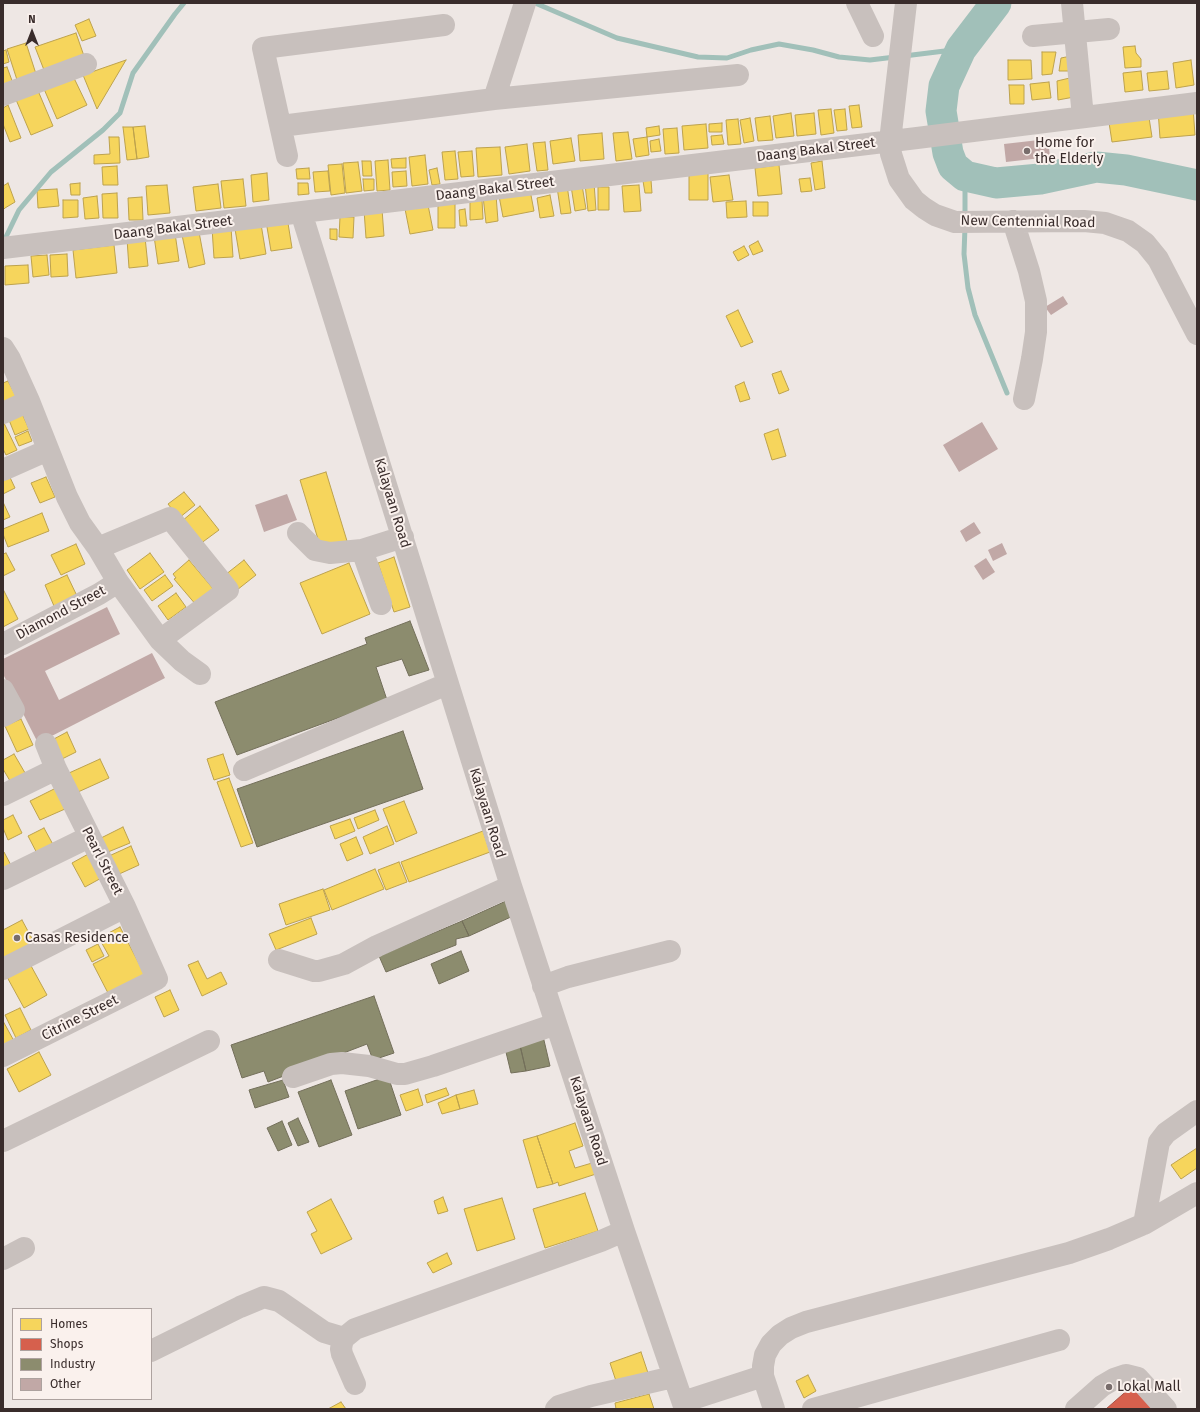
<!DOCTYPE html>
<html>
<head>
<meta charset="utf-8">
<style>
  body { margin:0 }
  #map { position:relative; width:1200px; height:1412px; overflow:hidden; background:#eee7e4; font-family:"Fira Sans",sans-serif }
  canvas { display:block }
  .frame { position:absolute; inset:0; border:4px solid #392c2b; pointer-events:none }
  .legend { position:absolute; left:12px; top:1308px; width:140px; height:92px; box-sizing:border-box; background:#faf1ed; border:1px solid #ada29f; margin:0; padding:5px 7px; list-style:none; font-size:12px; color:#392c2b }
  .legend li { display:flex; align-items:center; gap:8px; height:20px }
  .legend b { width:20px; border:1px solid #ada29f }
  .north { position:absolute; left:12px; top:12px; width:40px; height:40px; -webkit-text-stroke:3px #faf1ed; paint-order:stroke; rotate:0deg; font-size:11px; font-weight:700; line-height:16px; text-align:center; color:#392c2b }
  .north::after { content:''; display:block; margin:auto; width:14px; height:18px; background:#392c2b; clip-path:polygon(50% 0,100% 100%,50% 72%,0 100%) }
</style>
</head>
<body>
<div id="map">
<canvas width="1200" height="1412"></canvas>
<div class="frame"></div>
<ul class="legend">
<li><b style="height:11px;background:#f6d55c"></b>Homes</li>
<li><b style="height:11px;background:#d6604d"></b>Shops</li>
<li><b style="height:11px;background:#8c8c6e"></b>Industry</li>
<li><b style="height:11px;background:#c1a8a6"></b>Other</li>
</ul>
<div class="north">N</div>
</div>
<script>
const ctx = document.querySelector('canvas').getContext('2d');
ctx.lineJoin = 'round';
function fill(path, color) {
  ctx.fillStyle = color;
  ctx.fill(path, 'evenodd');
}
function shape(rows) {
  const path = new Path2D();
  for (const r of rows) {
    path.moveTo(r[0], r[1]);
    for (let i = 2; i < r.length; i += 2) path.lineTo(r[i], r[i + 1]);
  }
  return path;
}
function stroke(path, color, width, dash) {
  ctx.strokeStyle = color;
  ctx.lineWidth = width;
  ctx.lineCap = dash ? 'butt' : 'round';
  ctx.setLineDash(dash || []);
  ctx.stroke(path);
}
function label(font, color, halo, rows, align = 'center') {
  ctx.font = font + ' "Fira Sans",sans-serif';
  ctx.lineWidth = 4;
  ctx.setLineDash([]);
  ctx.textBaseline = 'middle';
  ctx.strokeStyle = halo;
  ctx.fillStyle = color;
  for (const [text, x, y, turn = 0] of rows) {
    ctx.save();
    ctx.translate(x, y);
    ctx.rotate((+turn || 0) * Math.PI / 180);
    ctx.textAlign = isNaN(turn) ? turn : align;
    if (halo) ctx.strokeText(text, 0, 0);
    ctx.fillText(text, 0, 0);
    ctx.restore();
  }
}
const homes = shape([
  [89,19,96,36,82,41,75,25,89,19],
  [76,33,84,56,44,70,35,47,76,33],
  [26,43,37,77,18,83,7,49,26,43],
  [1135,46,1136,53,1141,59,1141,67,1125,68,1123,47,1135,46],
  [6,50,9,62,3,64,3,51,6,50],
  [1042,52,1056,52,1052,74,1042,75,1042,52],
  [1071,56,1073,71,1059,71,1061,58,1071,56],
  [126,60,97,109,83,75,126,60],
  [1008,60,1031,60,1032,79,1008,80,1008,60],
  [1191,60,1194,85,1176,88,1173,63,1191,60],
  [7,67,14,86,3,90,3,68,7,67],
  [1141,71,1143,90,1125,92,1123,73,1141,71],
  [1167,71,1169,89,1149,91,1147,73,1167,71],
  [73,76,87,105,57,119,44,89,73,76],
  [1074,77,1074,97,1058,100,1057,81,1074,77],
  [1049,82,1051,98,1032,100,1030,84,1049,82],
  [1009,85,1024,85,1024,104,1010,104,1009,85],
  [36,86,53,126,31,135,14,95,36,86],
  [8,105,21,138,10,142,3,124,3,108,8,105],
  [859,105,862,127,852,128,849,106,859,105],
  [1193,107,1195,135,1160,138,1158,110,1193,107],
  [831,109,834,133,821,135,818,110,831,109],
  [845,109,847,130,837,131,834,110,845,109],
  [1148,111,1152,137,1112,142,1108,116,1148,111],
  [791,113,794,136,776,138,773,116,791,113],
  [814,113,816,134,797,136,795,115,814,113],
  [770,116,773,140,758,141,755,118,770,116],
  [750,118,754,141,744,143,740,120,750,118],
  [738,119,741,144,728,145,726,120,738,119],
  [722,123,722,132,709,132,709,124,722,123],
  [706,124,708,148,684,150,682,126,706,124],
  [145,126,149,157,137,159,133,127,145,126],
  [659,126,660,135,647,137,646,128,659,126],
  [123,127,133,127,137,159,127,160,123,127],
  [677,128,679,153,665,154,663,129,677,128],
  [628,132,632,159,616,161,613,133,628,132],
  [602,133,604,159,580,161,578,135,602,133],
  [722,135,724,144,712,145,711,136,722,135],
  [109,137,119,137,120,163,94,164,94,155,110,154,109,137],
  [647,137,649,155,636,157,633,139,647,137],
  [571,138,575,161,553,164,550,141,571,138],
  [659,139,661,151,651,152,650,141,659,139],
  [545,142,548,170,537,171,533,143,545,142],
  [527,144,530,171,509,174,505,147,527,144],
  [500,147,502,175,478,177,476,148,500,147],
  [455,151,458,179,445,180,442,152,455,151],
  [472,151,474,176,461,177,458,152,472,151],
  [425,155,428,184,412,186,409,157,425,155],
  [406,158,406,168,392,168,391,159,406,158],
  [388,160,390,190,377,191,375,161,388,160],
  [362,161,371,161,372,176,363,176,362,161],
  [822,161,825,188,815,190,811,163,822,161],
  [358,162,362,191,346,193,343,163,358,162],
  [342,164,345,193,331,195,328,165,342,164],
  [779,165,782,194,758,196,755,168,779,165],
  [117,166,118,185,103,185,102,167,117,166],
  [309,168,310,179,297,179,296,169,309,168],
  [437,168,440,184,432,185,429,170,437,168],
  [328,171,330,191,315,192,313,172,328,171],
  [406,171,407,186,393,187,392,172,406,171],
  [267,173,269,200,253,202,251,175,267,173],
  [689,173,708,173,708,200,689,200,689,173],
  [729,175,733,200,713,202,710,177,729,175],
  [810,178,812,191,801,192,799,179,810,178],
  [243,179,246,206,224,208,221,181,243,179],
  [363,179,374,179,374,190,364,191,363,179],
  [651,180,652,193,645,193,643,181,651,180],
  [8,183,15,202,5,208,3,210,3,186,8,183],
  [80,183,80,195,71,195,70,184,80,183],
  [298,183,308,183,309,194,298,195,298,183],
  [594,183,596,210,588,211,585,184,594,183],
  [218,184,221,208,196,211,193,187,218,184],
  [167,185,170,213,148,215,146,186,167,185],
  [567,185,571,213,561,214,557,187,567,185],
  [582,185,586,209,575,211,571,186,582,185],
  [639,185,641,211,624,212,622,186,639,185],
  [598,187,609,187,609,210,598,210,598,187],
  [57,189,59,206,38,208,37,190,57,189],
  [530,190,534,211,503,217,499,196,530,190],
  [117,193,118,218,103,218,102,194,117,193],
  [496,195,498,221,486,223,483,196,496,195],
  [550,195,554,216,540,218,537,198,550,195],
  [97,196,99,218,85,219,83,198,97,196],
  [142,197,143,220,129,220,128,198,142,197],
  [63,200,78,200,78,217,63,218,63,200],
  [482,200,483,219,470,220,470,201,482,200],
  [746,201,747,217,727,218,726,202,746,201],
  [753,202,768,202,768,216,753,216,753,202],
  [455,204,455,228,438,228,438,205,455,204],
  [428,205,433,230,410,234,405,209,428,205],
  [382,209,384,236,366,238,364,210,382,209],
  [465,209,467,226,460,226,459,210,465,209],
  [287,217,292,248,271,251,266,221,287,217],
  [340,217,354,217,353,238,339,237,340,217],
  [260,218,266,254,240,259,234,223,260,218],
  [231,227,233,257,214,258,212,228,231,227],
  [330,229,337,229,337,240,330,239,330,229],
  [199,232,205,264,189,268,182,235,199,232],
  [175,233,179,261,158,264,154,236,175,233],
  [145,237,148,266,129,268,127,239,145,237],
  [758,241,763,251,753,255,749,246,758,241],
  [114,245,117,273,76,278,73,250,114,245],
  [744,246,749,255,738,261,733,252,744,246],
  [67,254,68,276,51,277,50,255,67,254],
  [47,255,49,275,33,277,31,256,47,255],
  [28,265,29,283,5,285,5,266,28,265],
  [738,310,753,342,741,347,726,316,738,310],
  [781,371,789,390,779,394,772,374,781,371],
  [8,381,16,396,3,403,3,383,8,381],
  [744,382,750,399,740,402,735,386,744,382],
  [20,409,29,429,15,435,7,415,20,409],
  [3,421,17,450,6,455,3,449,3,421],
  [778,429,786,456,772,460,764,434,778,429],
  [28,431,32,441,19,446,15,437,28,431],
  [7,471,15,488,3,494,3,473,7,471],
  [326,472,347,541,321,549,300,480,326,472],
  [46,477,55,497,40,503,31,483,46,477],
  [184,492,195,505,179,518,168,504,184,492],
  [3,502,10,517,3,520,3,502],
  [200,506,219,530,200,544,182,521,200,506],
  [42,513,49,531,8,547,3,534,3,529,42,513],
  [76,544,85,564,61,575,51,555,76,544],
  [6,553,15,570,3,576,3,554,6,553],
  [150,553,164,572,140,589,127,570,150,553],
  [394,557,410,607,394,612,378,563,394,557],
  [189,560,215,591,197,606,174,579,176,578,173,574,189,560],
  [244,560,256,575,237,590,225,575,244,560],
  [349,563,370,614,322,634,300,583,349,563],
  [67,575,77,596,54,606,45,585,67,575],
  [165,575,173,586,152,601,144,590,165,575],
  [3,589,18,619,3,627,3,589],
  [176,593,186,607,168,620,158,606,176,593],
  [21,719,33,745,17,752,5,726,21,719],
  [67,732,76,752,62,759,52,740,67,732],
  [14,754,28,778,13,786,3,769,3,760,14,754],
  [223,754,230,775,214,780,207,759,223,754],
  [100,759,109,778,78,792,69,773,100,759],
  [229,778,253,843,241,847,217,782,229,778],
  [56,788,65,809,40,820,30,801,56,788],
  [404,801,417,833,396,842,383,809,404,801],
  [375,810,379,820,358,829,354,818,375,810],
  [13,815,22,833,8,840,3,828,3,820,13,815],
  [350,819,355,831,335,839,330,826,350,819],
  [387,826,394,844,370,854,363,837,387,826],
  [123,827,130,843,108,852,101,838,123,827],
  [44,828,56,850,40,859,28,836,44,828],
  [483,831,490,852,409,882,401,862,483,831],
  [356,837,363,854,347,861,340,844,356,837],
  [131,846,139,865,117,875,109,856,131,846],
  [3,852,4,852,13,869,3,868,3,852],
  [92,852,105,876,85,887,72,863,92,852],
  [399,862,407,882,386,890,378,870,399,862],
  [375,869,384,889,332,910,324,890,375,869],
  [323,889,330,910,286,925,279,904,323,889],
  [311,918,317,934,276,950,269,934,311,918],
  [22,920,36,946,3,963,3,930,22,920],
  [120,927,145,975,108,993,93,964,109,956,99,938,120,927],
  [98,944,104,956,92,962,86,950,98,944],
  [198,961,207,979,221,972,227,984,202,996,188,965,198,961],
  [30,964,47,995,24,1008,7,977,30,964],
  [170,990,179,1010,164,1017,155,997,170,990],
  [20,1008,31,1030,16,1038,5,1015,20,1008],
  [3,1021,14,1041,3,1047,3,1021],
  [39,1052,51,1075,19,1092,7,1069,39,1052],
  [446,1088,449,1095,427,1103,425,1095,446,1088],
  [418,1089,423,1105,406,1111,400,1095,418,1089],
  [474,1090,478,1104,460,1109,456,1095,474,1090],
  [456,1095,460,1109,442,1114,438,1103,456,1095],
  [575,1123,583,1146,569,1151,575,1168,592,1163,596,1174,559,1186,558,1182,553,1184,537,1136,575,1123],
  [537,1136,553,1184,537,1188,523,1140,537,1136],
  [1197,1148,1197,1168,1181,1179,1171,1165,1197,1148],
  [585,1193,598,1231,545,1248,533,1209,585,1193],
  [443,1197,448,1211,438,1214,434,1201,443,1197],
  [502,1198,515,1239,477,1251,464,1209,502,1198],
  [331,1199,352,1239,321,1254,311,1234,317,1231,307,1212,331,1199],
  [447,1253,452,1264,433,1273,427,1263,447,1253],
  [641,1352,648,1373,617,1384,610,1363,641,1352],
  [808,1375,816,1391,804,1398,796,1381,808,1375],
  [649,1394,654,1409,616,1409,615,1403,649,1394],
  [341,1402,346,1409,328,1409,341,1402]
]);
const shops = shape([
  [1138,1381,1163,1409,1106,1409,1138,1381]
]);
const industry = shape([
  [410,621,429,670,409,676,402,659,376,667,387,700,237,755,215,702,367,644,365,638,410,621],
  [403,731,423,789,257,847,237,789,403,731],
  [506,901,513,916,469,936,462,921,506,901],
  [462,921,469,936,456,939,456,945,386,972,379,956,462,921],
  [461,951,469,971,439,984,431,964,461,951],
  [374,996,394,1053,373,1060,367,1044,268,1082,264,1071,242,1078,231,1045,374,996],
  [543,1036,550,1066,526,1071,519,1041,543,1036],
  [519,1041,526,1071,511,1073,505,1048,519,1041],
  [388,1076,401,1115,358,1129,345,1091,388,1076],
  [283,1080,289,1097,255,1108,249,1090,283,1080],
  [331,1080,352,1135,319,1147,298,1092,331,1080],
  [298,1118,309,1142,298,1146,288,1123,298,1118],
  [282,1121,292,1145,278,1151,267,1128,282,1121]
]);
const stream = shape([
  [535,3,617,38,698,57,727,58,751,50,779,44,813,50,839,57,870,60,895,57],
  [904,56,961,49],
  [965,217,965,176],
  [965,227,964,254,968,288,975,315,1007,393],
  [4,241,19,210,51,172,103,130,120,113,133,73,175,14,184,3]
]);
const river = shape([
  [996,3,961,49,944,86,941,111,948,153,953,166,965,176,996,183,1040,179,1096,167,1126,170,1197,185]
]);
const building = shape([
  [1048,139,1050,157,1006,162,1004,144],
  [1063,296,1068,304,1051,315,1045,307],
  [982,422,998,449,959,472,943,445],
  [287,494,297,520,264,532,255,505],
  [974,522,981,533,966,542,960,531],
  [1002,543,1007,554,993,561,988,550],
  [986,558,995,572,983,580,974,566],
  [107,607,120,634,45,671,59,700,152,653,165,678,38,743,3,674,3,659]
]);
const minor = shape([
  [857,3,873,36],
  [906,3,890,141,891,154,899,179,914,200,924,208,935,215,955,222,1084,221,1105,223,1128,231,1145,243,1158,259,1197,334],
  [1072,3,1083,117],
  [1033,36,1109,29],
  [3,95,86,64],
  [494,99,525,3],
  [281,126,494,99,738,75],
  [287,156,263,48,444,25],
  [301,212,511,886,624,1231,685,1409],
  [1013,221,1029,271,1036,301,1036,332,1032,359,1024,399],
  [3,248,917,138,1197,103],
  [3,348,10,359,29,401,67,497,80,523,98,548,118,582,160,640,182,661,200,674],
  [3,413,29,401],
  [3,470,48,450],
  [298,533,315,550,330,553,362,550,403,537],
  [98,548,170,518,228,590,160,640],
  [362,550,381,604],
  [3,644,99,594,118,582],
  [3,690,14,710,3,716],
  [244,770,447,684],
  [3,795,56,769],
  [3,879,89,837],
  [279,960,314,971,319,971,344,964,377,946,511,886],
  [3,969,125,907],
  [543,986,568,977,670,951],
  [3,1056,157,979,125,907,56,769,46,744],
  [293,1077,331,1064,342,1063,369,1066,397,1074,405,1074,433,1066,556,1024],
  [3,1141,209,1041],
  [1144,1224,1159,1142,1166,1133,1197,1111],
  [3,1259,24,1248],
  [151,1351,240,1307,264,1297,279,1301,324,1332,344,1338],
  [355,1384,342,1354,341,1349,342,1343,344,1338,355,1329,601,1241,624,1231],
  [683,1402,763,1376],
  [556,1409,559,1406,591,1396,673,1377],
  [774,1409,763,1376,763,1366,765,1355,771,1344,780,1335,791,1328,806,1322,1069,1253,1109,1239,1144,1224,1197,1193],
  [813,1409,1059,1340],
  [1076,1409,1102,1386,1114,1379,1126,1375,1138,1378,1166,1409]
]);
const markers = [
  [1027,151,4,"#786d6c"],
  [17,938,4,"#786d6c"],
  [1109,1387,4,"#786d6c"]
];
const poiNames = [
  ["Home for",1035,143],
  ["the Elderly",1035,159],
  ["Casas Residence",25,938],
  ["Lokal Mall",1117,1387]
];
const streetNames = [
  ["Daang Bakal Street",816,150,-7],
  ["Daang Bakal Street",495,189,-7],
  ["New Centennial Road",1028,222,1],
  ["Daang Bakal Street",173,228,-7],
  ["Kalayaan Road",392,503,73],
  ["Diamond Street",61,613,-28],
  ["Kalayaan Road",487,813,73],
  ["Pearl Street",102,861,63],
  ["Citrine Street",80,1018,-27],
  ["Kalayaan Road",588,1121,72]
];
fill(homes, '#f6d55c');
stroke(homes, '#bda24d', 1);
fill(shops, '#d6604d');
stroke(shops, '#a75043', 1);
fill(industry, '#8c8c6e');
stroke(industry, '#736f5a', 1);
stroke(stream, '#a1c0b9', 5);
stroke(river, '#a1c0b9', 31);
fill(building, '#c1a8a6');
stroke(minor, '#c8c0bd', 22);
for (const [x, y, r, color] of markers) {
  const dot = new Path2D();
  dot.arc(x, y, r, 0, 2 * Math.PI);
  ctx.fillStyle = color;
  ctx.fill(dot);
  stroke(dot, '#faf1ed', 1.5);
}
label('14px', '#392c2b', '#faf1ed', poiNames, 'left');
label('14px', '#392c2b', '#faf1ed', streetNames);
</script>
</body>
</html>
